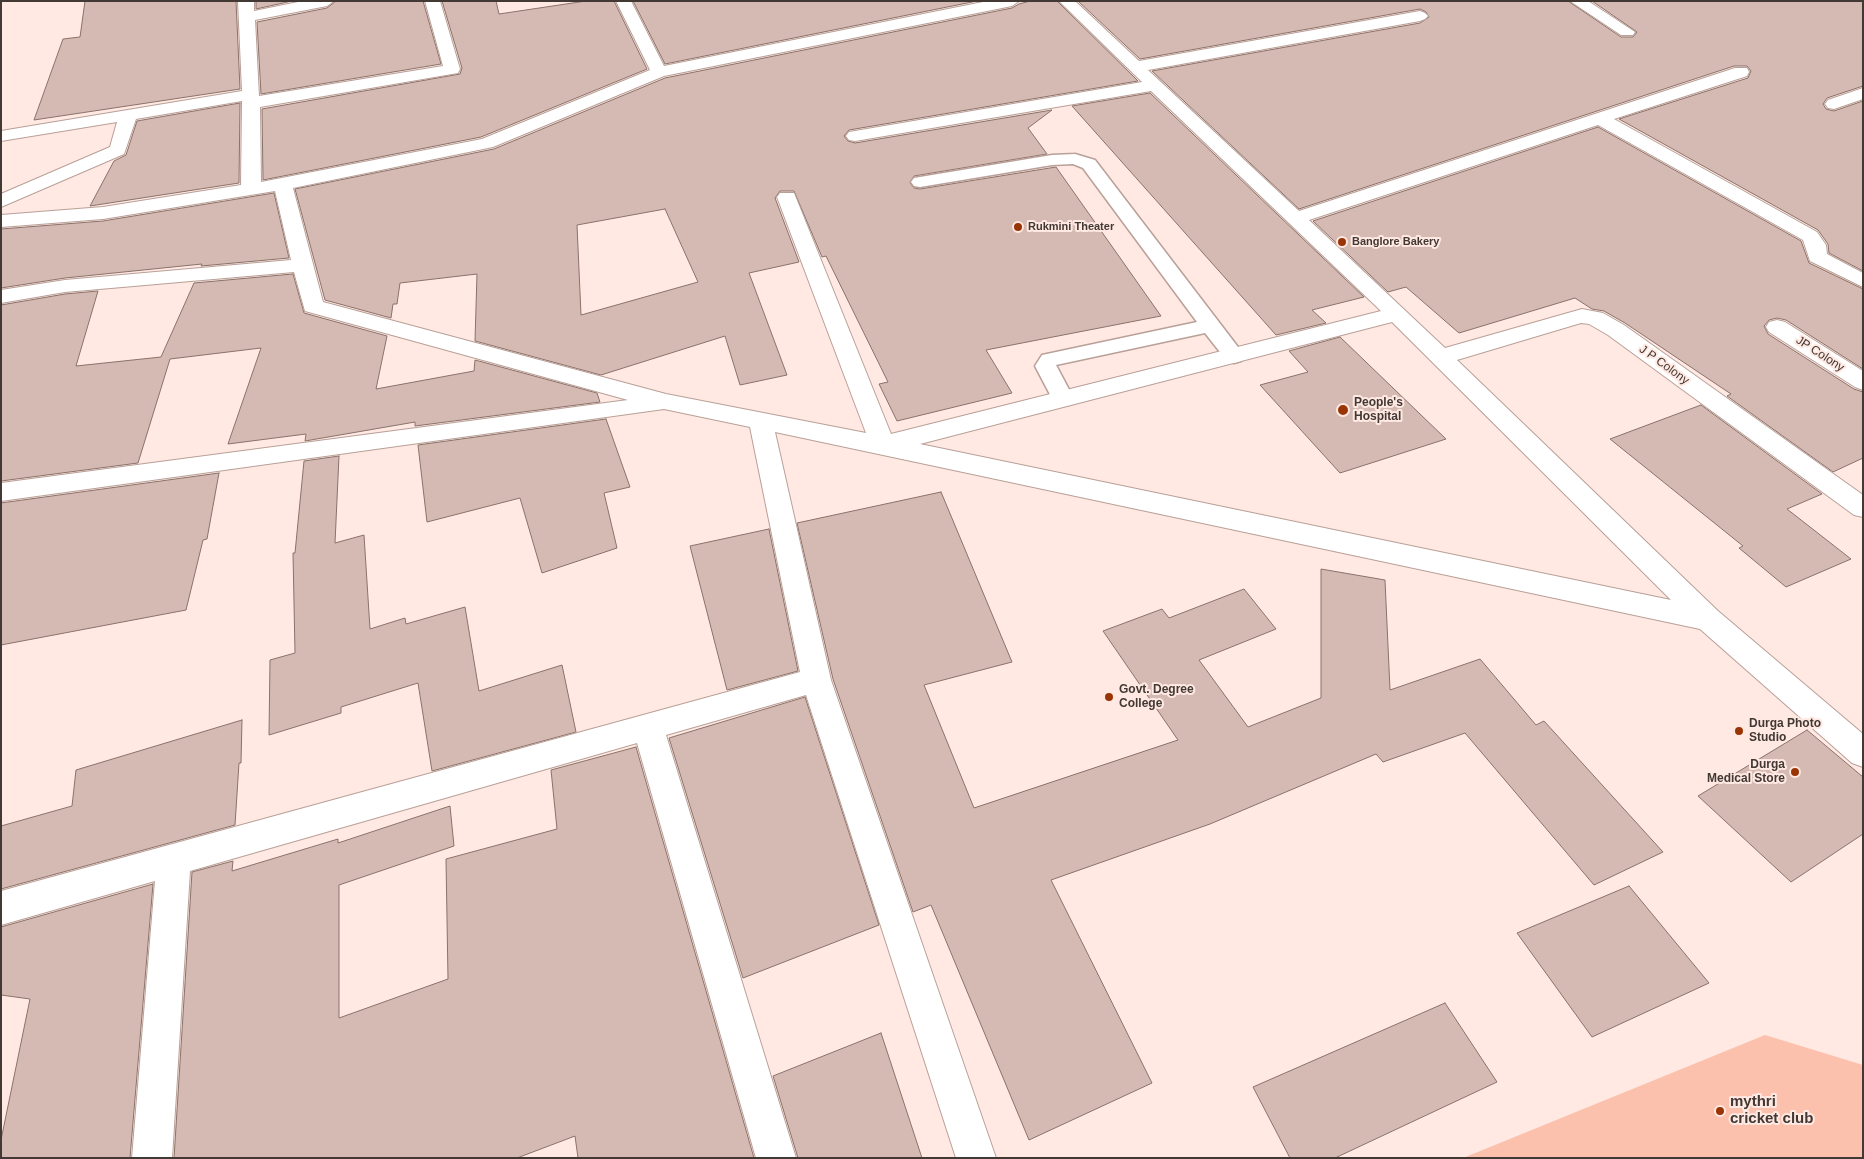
<!DOCTYPE html>
<html>
<head>
<meta charset="utf-8">
<style>
  body { margin:0 }
  #map { position:relative; width:1864px; height:1159px; overflow:hidden; background:#ffe9e2; font-family:Helvetica,sans-serif }
  canvas { display:block }
  .frame { position:absolute; inset:0; border:2px solid #423834; pointer-events:none }
</style>
</head>
<body>
<div id="map">
<canvas width="1864" height="1159"></canvas>
<div class="frame"></div>
</div>
<script>
const ctx = document.querySelector('canvas').getContext('2d');
ctx.lineJoin = 'round';
function fill(path, color) {
  ctx.fillStyle = color;
  ctx.fill(path, 'evenodd');
}
function shape(rows) {
  const path = new Path2D();
  for (const r of rows) {
    path.moveTo(r[0], r[1]);
    for (let i = 2; i < r.length; i += 2) path.lineTo(r[i], r[i + 1]);
  }
  return path;
}
function stroke(path, color, width, dash) {
  ctx.strokeStyle = color;
  ctx.lineWidth = width;
  ctx.lineCap = dash ? 'butt' : 'round';
  ctx.setLineDash(dash || []);
  ctx.stroke(path);
}
function label(font, color, halo, rows, align = 'center') {
  ctx.font = font + ' Helvetica,sans-serif';
  ctx.lineWidth = 4;
  ctx.setLineDash([]);
  ctx.textBaseline = 'middle';
  ctx.strokeStyle = halo;
  ctx.fillStyle = color;
  for (const [text, x, y, turn = 0] of rows) {
    ctx.save();
    ctx.translate(x, y);
    ctx.rotate((+turn || 0) * Math.PI / 180);
    ctx.textAlign = isNaN(turn) ? turn : align;
    if (halo) ctx.strokeText(text, 0, 0);
    ctx.fillText(text, 0, 0);
    ctx.restore();
  }
}
const green = shape([
  [1765,1035,1863,1065,1863,1158,1463,1158]
]);
const building = shape([
  [85,1,236,1,240,89,34,120,63,39,80,37,85,1],
  [256,1,292,1,256,9,256,1],
  [336,1,423,1,441,64,261,94,257,22,327,8,336,1],
  [442,1,496,1,499,14,586,1,614,1,647,69,481,137,263,180,262,109,460,74,462,68,442,1],
  [633,1,977,1,665,64,633,1],
  [1030,1,1057,1,1138,81,849,130,844,136,848,141,855,143,1052,110,1028,128,1047,154,914,176,910,183,914,188,920,189,1056,167,1161,316,986,350,1012,393,897,421,879,384,888,382,826,256,822,257,794,191,780,191,775,198,799,262,749,273,787,375,740,385,725,336,601,375,475,341,477,274,400,283,397,304,393,304,391,318,325,300,295,189,494,149,665,78,1012,8,1019,4,1030,1],
  [665,209,698,282,581,315,577,225,665,209],
  [1078,1,1568,1,1621,37,1633,37,1637,32,1592,1,1863,1,1863,86,1827,98,1823,104,1826,109,1834,111,1863,101,1863,271,1829,253,1828,244,1818,230,1619,119,1748,78,1751,71,1747,66,1734,66,1299,209,1152,71,1420,23,1429,17,1426,12,1420,9,1140,59,1078,1],
  [1150,93,1364,297,1312,310,1326,323,1276,335,1072,106,1150,93],
  [240,103,239,183,90,206,114,161,126,155,137,121,240,103],
  [1598,127,1801,241,1809,263,1863,289,1863,369,1786,320,1777,318,1769,320,1764,326,1768,334,1854,389,1863,392,1863,458,1833,472,1727,396,1731,394,1625,323,1604,311,1592,309,1575,298,1459,333,1406,287,1388,292,1313,221,1598,127],
  [274,193,289,258,201,266,202,264,65,278,1,288,1,229,103,221,274,193],
  [293,274,304,313,387,336,376,389,474,371,475,360,597,393,600,402,415,426,415,422,305,441,306,434,228,444,261,348,170,359,138,463,1,481,1,305,65,294,98,291,76,366,161,357,194,283,293,274],
  [1340,337,1446,439,1340,473,1260,385,1308,372,1289,351,1340,337],
  [1701,405,1822,494,1787,509,1851,559,1786,587,1739,548,1743,546,1610,439,1701,405],
  [606,419,630,487,604,493,617,548,542,573,520,498,427,522,418,445,606,419],
  [339,456,335,543,364,535,370,629,405,618,406,624,465,607,479,691,562,665,576,732,432,771,418,683,341,707,341,713,269,735,270,660,295,653,293,553,295,553,304,461,339,456],
  [219,473,207,539,203,540,186,610,1,645,1,503,219,473],
  [941,492,1012,662,924,685,974,808,1178,740,1103,631,1162,609,1169,618,1244,589,1276,629,1199,660,1248,727,1321,698,1321,569,1385,580,1390,690,1480,659,1536,725,1544,721,1663,852,1594,885,1465,733,1383,762,1376,754,1210,824,1051,880,1152,1083,1029,1140,931,905,913,912,833,679,797,523,941,492],
  [769,529,798,671,727,690,690,546,769,529],
  [805,697,879,925,743,978,669,738,805,697],
  [242,720,241,763,239,763,235,825,1,889,1,826,72,806,76,770,242,720],
  [1807,730,1863,777,1863,834,1791,882,1698,796,1807,730],
  [636,747,754,1158,578,1158,575,1136,517,1158,174,1158,192,872,233,861,232,871,338,839,338,843,450,806,454,846,339,885,339,1018,448,979,446,859,557,829,551,770,636,747],
  [153,884,130,1158,1,1158,1,1140,30,999,1,995,1,927,153,884],
  [1629,886,1709,983,1592,1037,1517,933,1629,886],
  [1445,1003,1497,1082,1335,1158,1290,1158,1253,1087,1445,1003],
  [881,1033,922,1158,798,1158,773,1076,881,1033]
]);
const service = shape([
  [1075,154,1095,160,1241,351,1244,356,1241,361,1234,363,1227,361,1205,333,1056,365,1074,399,1071,404,1063,406,1055,404,1035,366,1042,355,1197,322,1083,168,1073,164,1052,165,920,187,914,186,911,182,914,178,1052,155,1075,154]
]);
const minor = shape([
  [238,1,254,1,254,11,303,1,334,1,327,6,255,20,259,96,443,66,425,1,440,1,460,69,458,73,452,74,260,107,261,182,482,139,650,70,616,1,631,1,664,66,988,1,1019,1,1012,6,664,76,493,147,293,188,323,302,666,394,866,433,777,197,780,193,794,193,891,434,1381,311,1151,91,855,141,849,140,846,136,849,132,855,131,1142,82,1059,1,1075,1,1139,61,1420,11,1425,13,1428,16,1425,19,1420,21,1148,70,1299,211,1735,68,1747,68,1749,72,1747,76,1614,119,1817,232,1826,245,1827,254,1863,273,1863,287,1810,261,1803,240,1598,125,1309,220,1445,348,1582,309,1603,313,1624,325,1863,495,1863,517,1854,515,1608,335,1589,324,1581,323,1457,360,1718,611,1863,734,1863,767,1852,763,1700,629,775,432,831,680,996,1158,956,1158,806,695,666,735,796,1158,756,1158,637,743,190,871,172,1158,132,1158,155,881,1,925,1,891,800,672,750,427,664,409,1,501,1,483,628,400,305,311,294,272,65,292,1,303,1,290,65,280,291,260,275,191,103,219,1,227,1,215,103,207,241,185,242,101,136,119,124,154,1,207,1,194,110,147,117,122,1,141,1,131,242,91,238,1],
  [1392,322,1671,600,920,444,1392,322],
  [1570,1,1588,1,1635,32,1633,35,1621,35,1570,1],
  [1863,88,1863,99,1834,109,1828,108,1825,104,1828,100,1863,88],
  [1777,320,1785,322,1863,371,1863,390,1855,387,1769,332,1766,327,1769,322,1777,320]
]);
const markers = [
  [1018,227,5,"#993405"],
  [1342,242,5,"#993405"],
  [1343,410,6,"#993405"],
  [1109,697,5,"#993405"],
  [1739,731,5,"#993405"],
  [1795,772,5,"#993405"],
  [1720,1111,5,"#993405"]
];
const farPoinames = [
  ["Rukmini Theater",1028,227],
  ["Banglore Bakery",1352,242]
];
const streetNames = [
  ["JP Colony",1820,354,33],
  ["J P Colony",1664,365,36]
];
const poiNames = [
  ["People's",1354,403],
  ["Hospital",1354,417],
  ["Govt. Degree",1119,690],
  ["College",1119,704],
  ["Durga Photo",1749,724],
  ["Studio",1749,738],
  ["Durga",1785,765,"right"],
  ["Medical Store",1785,779,"right"]
];
const nearPoinames = [
  ["mythri",1730,1102],
  ["cricket club",1730,1119]
];
fill(green, '#fcc1ad');
fill(building, '#d4bab2');
stroke(building, '#8a726a', 1);
stroke(service, '#b9a098', 3);
stroke(minor, '#b9a098', 2);
fill(service, '#fff');
fill(minor, '#fff');
for (const [x, y, r, color] of markers) {
  const dot = new Path2D();
  dot.arc(x, y, r, 0, 2 * Math.PI);
  ctx.fillStyle = color;
  ctx.fill(dot);
  stroke(dot, '#ffe9e2', 2);
}
label('bold 11px', '#423834', '#ffe9e2', farPoinames, 'left');
label('12px', '#423834', '#ffe9e2', streetNames);
label('bold 12px', '#423834', '#ffe9e2', poiNames, 'left');
label('bold 15px', '#423834', '#ffe9e2', nearPoinames, 'left');
</script>
</body>
</html>
